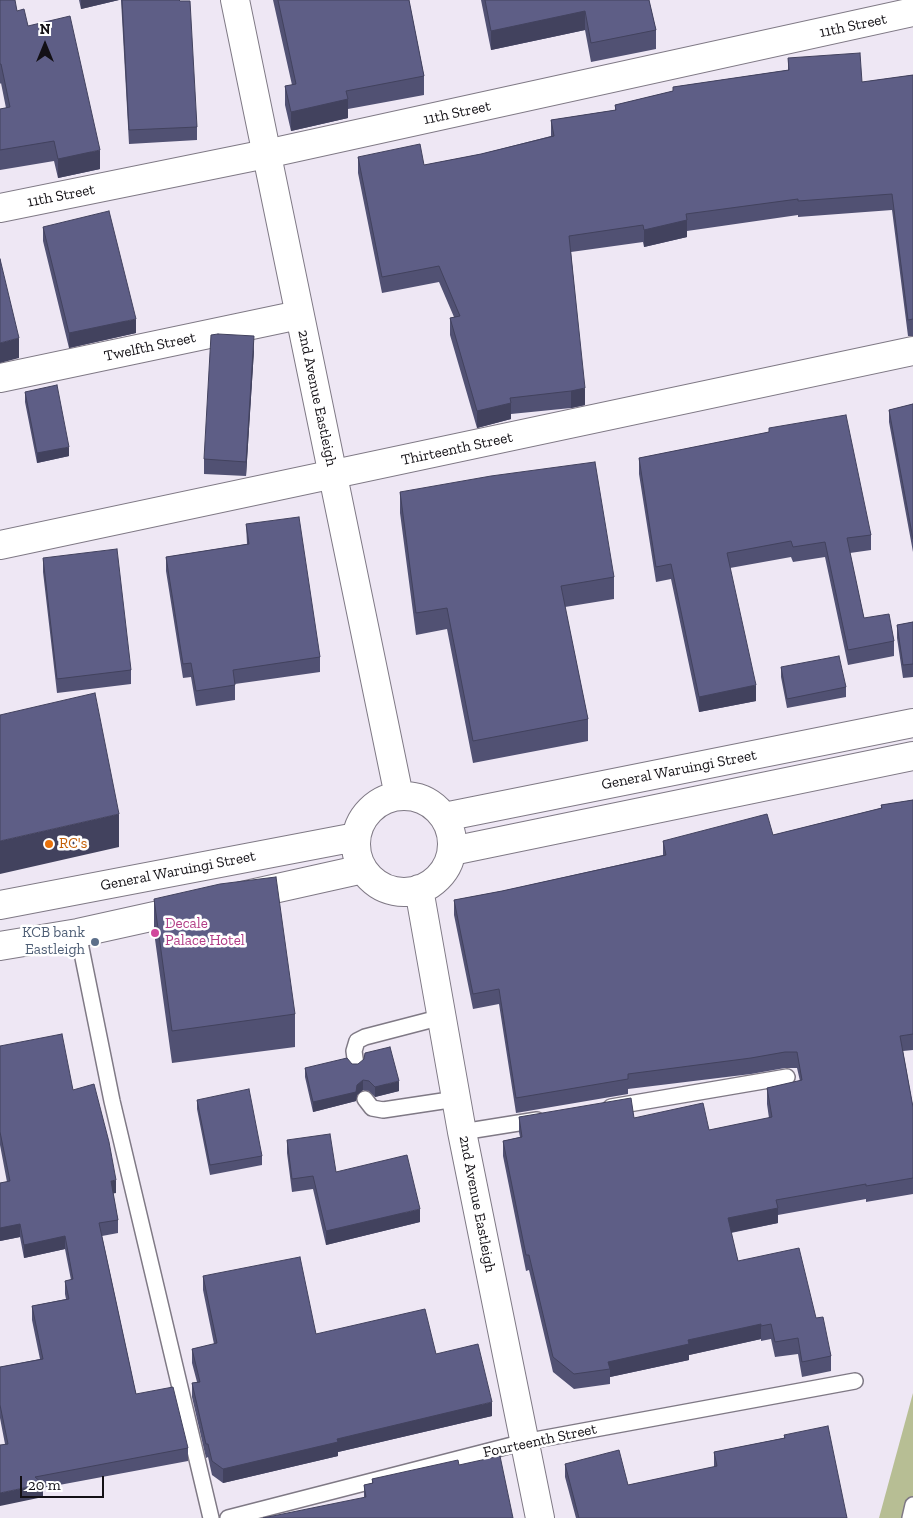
<!DOCTYPE html>
<html>
<head>
<meta charset="utf-8">
<style>
  body { margin:0 }
  #map { position:relative; width:913px; height:1518px; overflow:hidden; background:#eee7f4; font-family:"Zilla Slab",serif }
  canvas { display:block }
  .north { position:absolute; left:20px; top:20px; width:50px; height:50px; -webkit-text-stroke:4px #fff; paint-order:stroke; rotate:0deg; font-size:14px; font-weight:700; line-height:20px; text-align:center; color:#131015 }
  .north::after { content:''; display:block; margin:auto; width:18px; height:22px; background:#131015; clip-path:polygon(50% 0,100% 100%,50% 72%,0 100%) }
  .scale { position:absolute; left:20px; top:1476px; width:84px; height:22px; box-sizing:border-box; border:2px solid #131015; border-top:0; padding-left:6px; font-size:15px; line-height:18px; white-space:nowrap; color:#131015; -webkit-text-stroke:4px #fff; paint-order:stroke }
</style>
</head>
<body>
<div id="map">
<canvas width="913" height="1518"></canvas>
<div class="north">N</div>
<div class="scale">20 m</div>
</div>
<script>
const ctx = document.querySelector('canvas').getContext('2d');
ctx.lineJoin = 'round';
function fill(path, color) {
  ctx.fillStyle = color;
  ctx.fill(path, 'evenodd');
}
function shape(rows) {
  const path = new Path2D();
  for (const r of rows) {
    if (r.length === 3) {
      path.moveTo(r[0] + r[2], r[1]);
      path.arc(r[0], r[1], r[2], 0, 2 * Math.PI);
      continue;
    }
    path.moveTo(r[0], r[1]);
    for (let i = 2; i < r.length; i += 2) path.lineTo(r[i], r[i + 1]);
  }
  return path;
}
function stroke(path, color, width, dash) {
  ctx.strokeStyle = color;
  ctx.lineWidth = width;
  ctx.lineCap = dash ? 'butt' : 'round';
  ctx.setLineDash(dash || []);
  ctx.stroke(path);
}
function label(font, color, halo, rows, align = 'center') {
  ctx.font = font + ' "Zilla Slab",serif';
  ctx.lineWidth = 5;
  ctx.setLineDash([]);
  ctx.textBaseline = 'middle';
  ctx.strokeStyle = halo;
  ctx.fillStyle = color;
  for (const [text, x, y, turn = 0] of rows) {
    ctx.save();
    ctx.translate(x, y);
    ctx.rotate((+turn || 0) * Math.PI / 180);
    ctx.textAlign = isNaN(turn) ? turn : align;
    if (halo) ctx.strokeText(text, 0, 0);
    ctx.fillText(text, 0, 0);
    ctx.restore();
  }
}
const green = shape([
  [913,1393,913,1518,879,1518]
]);
const lane = shape([
  [78,933,112,1101,211,1518],
  [356,1065,354,1051,357,1041,365,1037,442,1017],
  [365,1099,372,1108,383,1110,456,1099],
  [611,1107,787,1077],
  [462,1132,537,1120],
  [228,1518,524,1442,855,1381],
  [910,1518,913,1505]
]);
const street = shape([
  [0,208,266,154,913,12],
  [0,378,299,315],
  [0,545,913,351]
]);
const secondary = shape([
  [235,0,399,796],
  [404,844,48],
  [444,817,913,723],
  [452,851,913,756],
  [419,889,462,1132,540,1518],
  [242,896,363,869],
  [0,905,356,837],
  [0,946,78,933,191,908]
]);
const wall = shape([
  [0,0,17,11,28,26,100,169,58,178,54,161,0,170,0,109,6,108,1,83,0,84],
  [79,0,119,0,81,9],
  [121,0,179,0,197,127,197,140,129,144],
  [273,0,409,0,424,76,424,95,348,109,348,118,291,131,285,105,285,86,292,85],
  [481,0,649,0,656,30,656,49,591,62,585,30,491,50],
  [788,58,862,82,913,75,913,336,908,336,892,210,798,217,798,215,687,231,687,237,644,247,643,242,571,252,585,405,571,408,511,414,511,419,477,428,450,335,450,318,454,317,439,282,382,293,358,173,358,157,424,165,481,154,551,136,551,120,615,110,615,105,673,91,673,87,788,70],
  [43,227,136,333,69,348,43,241],
  [254,350,246,476,204,474,204,459],
  [25,392,69,456,37,463,25,402],
  [913,404,913,552,889,422,889,410],
  [769,428,871,535,871,550,850,553,864,618,894,641,894,656,848,665,825,557,793,562,791,557,730,568,756,701,699,712,671,579,656,582,639,474,639,458,769,432],
  [400,492,614,577,614,599,565,607,588,719,588,741,473,763,447,629,416,635,400,513],
  [246,524,320,657,320,672,235,684,235,700,196,706,191,677,183,678,166,571,166,557,247,544],
  [43,558,131,670,131,684,57,693,43,572],
  [913,622,913,677,903,678,897,638,897,625],
  [781,667,846,687,846,697,787,708,781,677],
  [913,800,913,1050,903,1051,913,1107,913,1194,866,1202,866,1199,778,1215,778,1223,731,1233,738,1261,816,1318,831,1356,831,1371,802,1377,798,1354,775,1357,771,1339,761,1341,761,1339,689,1355,689,1360,610,1377,610,1384,574,1389,553,1372,529,1270,526,1271,503,1156,503,1141,520,1137,519,1132,519,1117,634,1118,709,1130,769,1118,767,1104,767,1088,800,1081,797,1068,785,1068,751,1074,628,1089,628,1094,516,1113,499,1004,473,1009,454,915,454,900,502,891,663,855,663,841,773,835,881,808,881,805],
  [154,899,295,1014,295,1047,172,1063,154,932],
  [0,1046,73,1090,116,1193,113,1193,118,1220,118,1233,102,1236,136,1394,188,1448,188,1461,43,1488,43,1497,5,1444,0,1418,0,1367,40,1359,32,1320,32,1306,66,1299,65,1294,65,1281,71,1280,65,1249,24,1258,20,1237,0,1241,0,1183,7,1182,0,1145],
  [352,1064,399,1091,375,1097,369,1091,363,1090,357,1095,356,1101,313,1112,305,1077,305,1068],
  [197,1100,262,1156,262,1165,210,1175,197,1109],
  [287,1140,336,1172,420,1222,326,1245,313,1189,292,1192,287,1153],
  [203,1276,316,1334,436,1354,492,1416,338,1452,338,1456,223,1483,212,1475,208,1457,206,1458,192,1397,192,1383,197,1382,192,1363,192,1349,214,1344,203,1290],
  [784,1435,847,1518,576,1518,565,1477,565,1464,628,1485,714,1467,714,1452,784,1438],
  [459,1465,513,1518,364,1497,364,1485,372,1483,372,1479]
]);
const shadedWall = shape([
  [81,0,119,0,81,9],
  [585,11,585,30,491,50,491,31],
  [348,99,348,118,291,131,291,112],
  [100,150,100,169,58,178,58,159],
  [687,220,687,237,644,247,644,230],
  [136,319,136,333,69,348,69,333],
  [254,336,254,350,246,476,246,462],
  [19,338,19,358,0,363,0,343],
  [585,388,585,405,571,408,571,391],
  [511,403,511,419,477,428,477,411],
  [69,447,69,456,37,463,37,453],
  [756,685,756,701,699,712,699,697],
  [119,814,119,847,0,874,0,841],
  [363,1080,363,1090,357,1095,356,1101,313,1112,313,1102,357,1085],
  [399,1081,399,1091,375,1097,375,1087],
  [116,1180,116,1193,111,1194,111,1181],
  [778,1208,778,1223,728,1233,728,1218],
  [420,1209,420,1222,326,1245,326,1231],
  [20,1224,20,1237,0,1241,0,1228],
  [65,1236,65,1249,24,1258,24,1245],
  [761,1324,761,1339,689,1355,689,1360,610,1377,610,1369,608,1362,688,1340],
  [492,1402,492,1416,338,1452,338,1456,223,1483,223,1469,337,1439],
  [43,1484,43,1497,0,1506,0,1493]
]);
const building = shape([
  [0,0,15,0,17,11,24,9,28,26,70,16,100,150,58,159,54,141,0,150,0,109,10,107,1,64,0,64,0,0],
  [122,0,179,0,180,1,190,1,197,127,129,130,122,0],
  [278,0,409,0,424,76,346,91,348,99,291,112,285,86,296,84,278,0],
  [485,0,649,0,656,30,591,43,585,11,491,31,485,0],
  [860,53,862,82,913,75,913,319,908,320,892,194,798,201,798,199,686,214,687,220,644,230,643,225,569,236,585,388,571,391,510,398,511,403,477,411,450,318,460,316,439,266,382,277,358,157,420,144,424,165,481,154,554,136,551,120,616,110,615,105,673,91,673,87,789,70,788,58,860,53],
  [109,211,136,319,69,333,43,227,109,211],
  [0,259,19,338,0,343,0,259],
  [218,334,254,336,246,462,204,459,211,335,218,334],
  [57,385,69,447,37,453,25,392,57,385],
  [913,404,913,539,889,410,913,404],
  [846,415,871,535,847,538,864,618,889,614,894,641,848,650,825,542,793,547,791,541,727,553,756,685,699,697,671,564,656,567,639,458,769,432,769,428,846,415],
  [595,462,614,577,561,586,588,719,473,741,447,608,416,613,400,492,491,476,595,462],
  [299,517,320,657,233,670,235,685,196,691,191,663,183,664,166,557,249,544,246,524,299,517],
  [117,549,131,670,57,679,43,558,117,549],
  [913,622,913,664,903,665,897,625,913,622],
  [839,656,846,687,787,699,781,667,839,656],
  [95,693,119,814,0,841,0,715,95,693],
  [913,800,913,1034,900,1036,913,1107,913,1178,866,1186,866,1184,776,1200,778,1208,728,1218,738,1261,799,1248,816,1318,823,1317,831,1356,802,1362,798,1338,775,1342,771,1324,761,1326,761,1324,688,1340,689,1344,608,1362,610,1369,574,1374,553,1357,529,1255,526,1255,503,1141,522,1137,519,1117,631,1098,634,1118,703,1103,709,1130,772,1117,767,1088,802,1080,797,1052,785,1052,751,1058,628,1074,628,1079,516,1098,499,989,473,994,454,900,502,891,666,855,663,841,767,814,773,835,882,808,881,805,913,800],
  [276,877,295,1014,172,1031,154,899,220,884,276,877],
  [62,1034,73,1090,94,1084,109,1142,116,1180,111,1181,118,1220,99,1223,136,1394,173,1387,188,1448,35,1477,43,1484,0,1493,0,1445,8,1444,0,1405,0,1367,43,1359,32,1306,69,1299,65,1281,73,1279,65,1236,24,1245,20,1224,0,1228,0,1183,10,1181,0,1132,0,1046,62,1034],
  [390,1047,399,1081,375,1087,369,1081,363,1080,357,1085,356,1092,313,1102,305,1068,347,1058,352,1064,358,1064,364,1059,365,1053,390,1047],
  [249,1089,262,1156,210,1165,197,1100,249,1089],
  [330,1134,336,1172,407,1155,420,1209,326,1231,313,1176,292,1179,287,1140,330,1134],
  [300,1257,316,1334,425,1309,436,1354,478,1344,492,1402,337,1439,338,1442,223,1469,212,1461,208,1444,206,1444,192,1383,200,1382,192,1349,217,1343,203,1276,300,1257],
  [828,1426,847,1518,579,1518,565,1464,619,1450,628,1485,717,1466,714,1452,785,1438,784,1435,828,1426],
  [500,1456,513,1518,263,1518,366,1497,364,1485,373,1483,372,1479,458,1460,459,1465,500,1456]
]);
const markers = [
  [49,844,5,"#e8710a"],
  [155,933,5,"#d1479c"],
  [95,942,5,"#5c6f8a"]
];
const streetNames = [
  ["11th Street",853,26,-12],
  ["11th Street",457,113,-12],
  ["11th Street",61,196,-11],
  ["Twelfth Street",150,347,-12],
  ["2nd Avenue Eastleigh",317,398,78],
  ["Thirteenth Street",457,449,-12],
  ["General Waruingi Street",679,770,-11],
  ["General Waruingi Street",178,871,-11],
  ["2nd Avenue Eastleigh",477,1204,79],
  ["Fourteenth Street",540,1441,-12]
];
const foodNames = [
  ["RC's",59,844]
];
const hotelNames = [
  ["Decale",165,924],
  ["Palace Hotel",165,941]
];
const serviceNames = [
  ["KCB bank",85,933],
  ["Eastleigh",85,950]
];
fill(green, '#b7be94');
stroke(lane, '#7f7985', 18);
stroke(street, '#7f7985', 30);
stroke(secondary, '#7f7985', 30);
stroke(lane, '#fff', 15);
stroke(street, '#fff', 28);
stroke(secondary, '#fff', 28);
fill(wall, '#515173');
fill(shadedWall, '#42425e');
fill(building, '#5e5e86');
stroke(building, '#42425e', 1);
for (const [x, y, r, color] of markers) {
  const dot = new Path2D();
  dot.arc(x, y, r, 0, 2 * Math.PI);
  ctx.fillStyle = color;
  ctx.fill(dot);
  stroke(dot, '#fff', 2);
}
label('15px', '#131015', '#fff', streetNames);
label('15px', '#c56008', '#fff', foodNames, 'left');
label('15px', '#b23c85', '#fff', hotelNames, 'left');
label('15px', '#4e5e75', '#fff', serviceNames, 'right');
</script>
</body>
</html>
